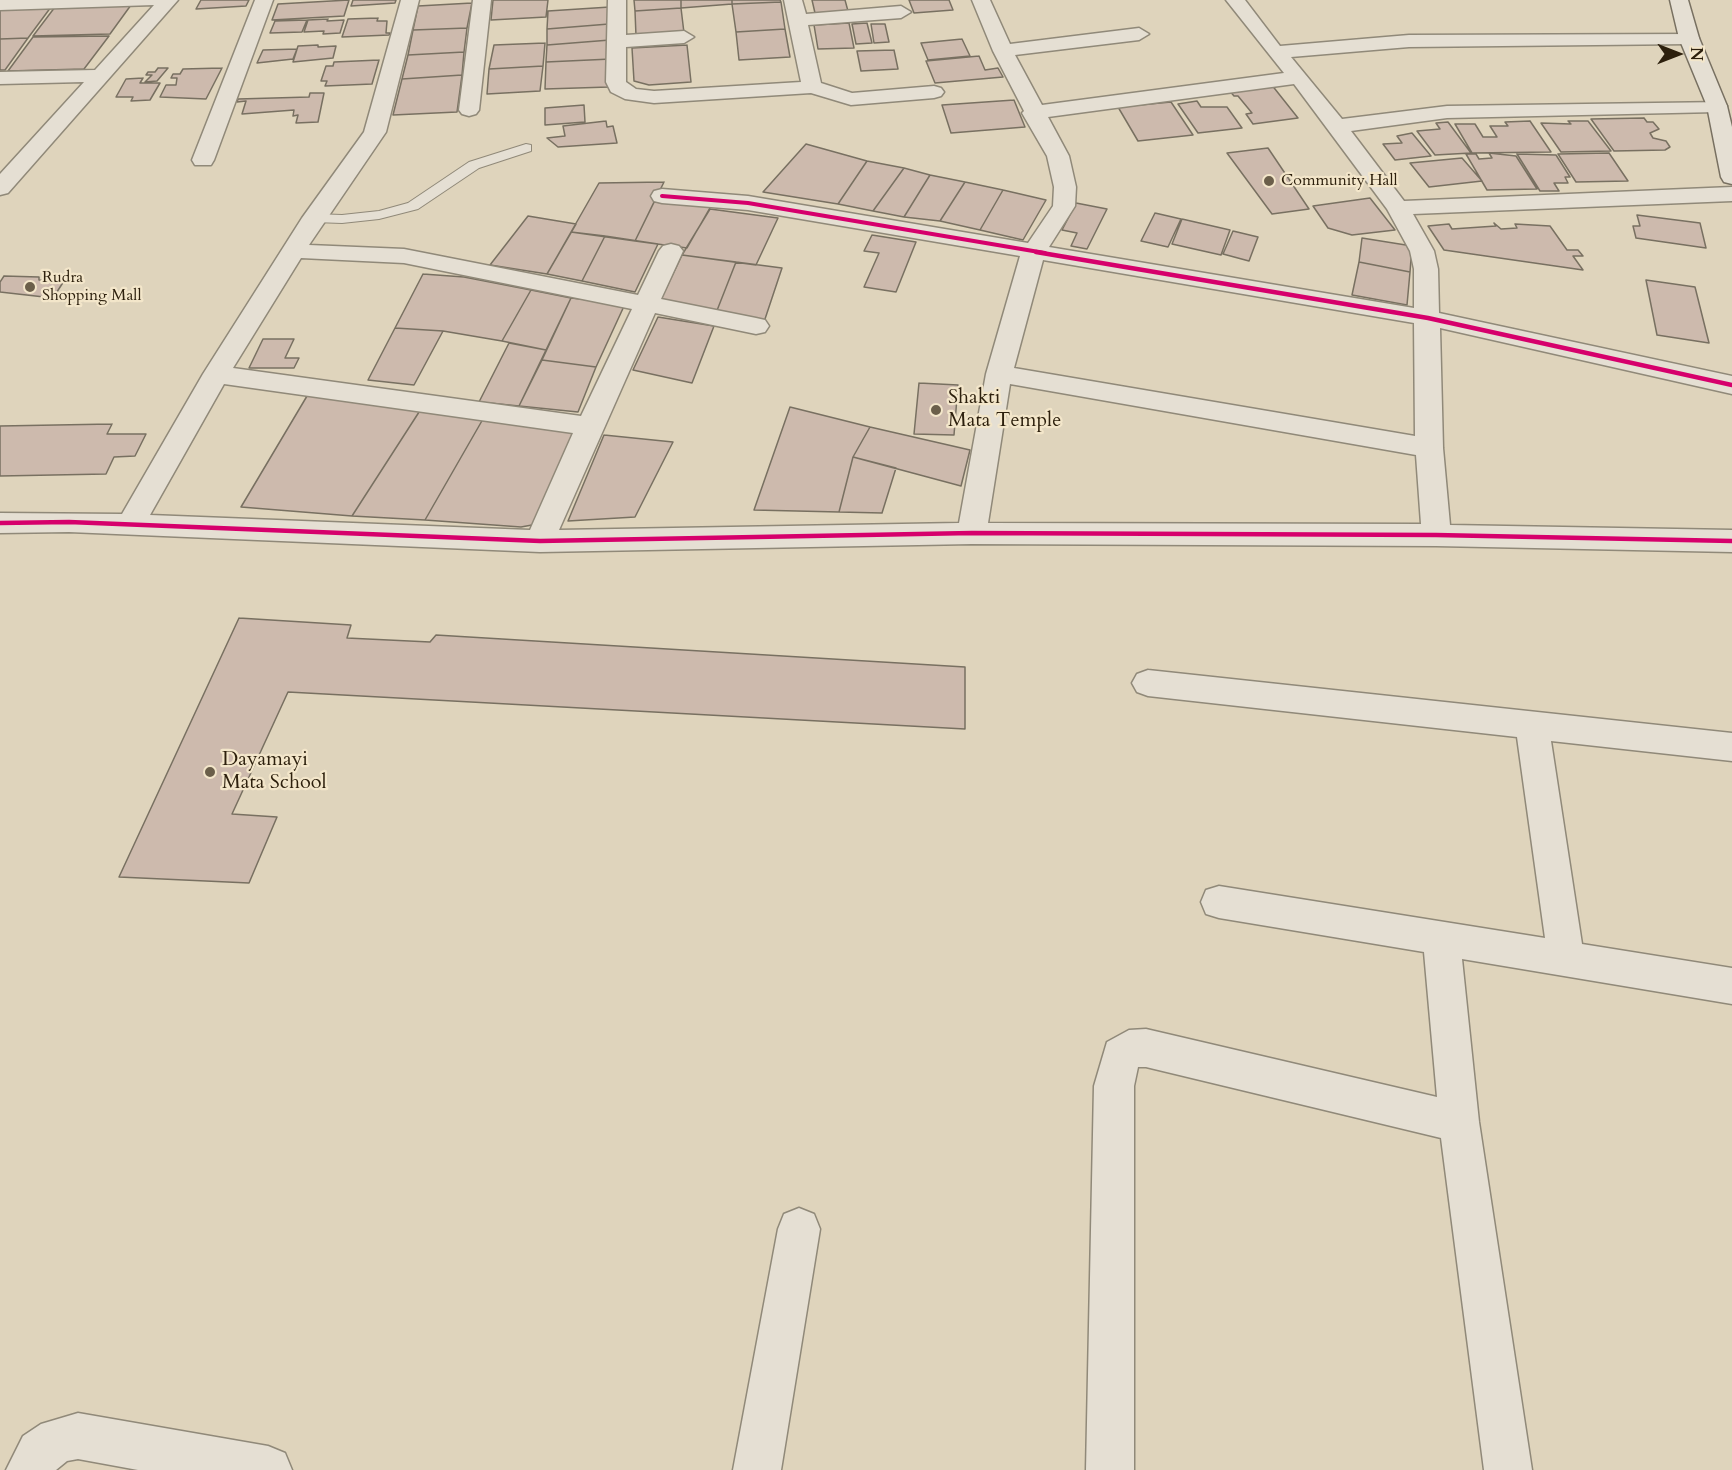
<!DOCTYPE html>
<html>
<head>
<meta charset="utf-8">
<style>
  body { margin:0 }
  #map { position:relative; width:1732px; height:1470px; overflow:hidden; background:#dfd4bc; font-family:Cardo,serif }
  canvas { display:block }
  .north { position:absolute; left:1648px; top:24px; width:60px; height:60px; -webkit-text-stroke:4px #f3e6ca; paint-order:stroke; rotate:90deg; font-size:16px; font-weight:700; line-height:24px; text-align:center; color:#2d200d }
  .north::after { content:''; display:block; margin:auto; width:21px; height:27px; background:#2d200d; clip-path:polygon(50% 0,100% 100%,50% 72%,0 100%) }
</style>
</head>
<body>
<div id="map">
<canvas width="1732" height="1470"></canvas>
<div class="north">N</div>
</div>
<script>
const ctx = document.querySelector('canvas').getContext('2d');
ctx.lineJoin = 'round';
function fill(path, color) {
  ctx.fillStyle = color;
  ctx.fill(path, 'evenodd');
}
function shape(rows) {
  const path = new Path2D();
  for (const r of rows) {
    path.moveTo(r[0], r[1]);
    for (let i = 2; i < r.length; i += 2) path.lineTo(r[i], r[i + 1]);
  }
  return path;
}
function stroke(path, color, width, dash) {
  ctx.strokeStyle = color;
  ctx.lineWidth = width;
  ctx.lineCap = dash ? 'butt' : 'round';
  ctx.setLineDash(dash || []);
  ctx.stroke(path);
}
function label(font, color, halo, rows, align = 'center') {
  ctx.font = font + ' Cardo,serif';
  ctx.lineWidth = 4.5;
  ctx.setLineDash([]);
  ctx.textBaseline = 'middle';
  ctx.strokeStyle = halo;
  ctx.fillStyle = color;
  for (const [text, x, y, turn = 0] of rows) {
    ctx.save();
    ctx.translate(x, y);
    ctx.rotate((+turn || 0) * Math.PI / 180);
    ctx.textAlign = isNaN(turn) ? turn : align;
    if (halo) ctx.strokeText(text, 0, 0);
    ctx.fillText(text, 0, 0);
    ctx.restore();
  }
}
const building = shape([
  [201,0,249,0,246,6,196,9,201,0],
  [349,0,344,16,272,20,278,4,349,0],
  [353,0,396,0,395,3,351,6,353,0],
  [493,0,548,0,546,17,491,20,493,0],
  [634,0,681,0,681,8,635,11,634,0],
  [681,0,732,0,732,4,681,8,681,0],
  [732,0,780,0,781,2,732,4,732,0],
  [812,0,845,0,848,11,815,13,812,0],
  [909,0,949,0,953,10,914,13,909,0],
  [781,2,785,29,736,32,732,4,781,2],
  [472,3,467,28,413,30,418,6,472,3],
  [131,5,110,34,33,36,55,7,131,5],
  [51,7,28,38,0,39,0,9,51,7],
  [610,7,609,24,547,29,548,11,610,7],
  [681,8,684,33,636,36,635,11,681,8],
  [378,18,377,21,387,21,386,33,390,33,389,35,342,37,348,19,378,18],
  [328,19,327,21,344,20,340,33,323,34,324,31,304,32,308,20,328,19],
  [307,20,302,32,270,33,275,21,307,20],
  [849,23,854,48,818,49,814,25,849,23],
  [867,23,872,43,856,44,852,24,867,23],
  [609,24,610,40,547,45,547,29,609,24],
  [871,24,885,24,889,42,874,43,871,24],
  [467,28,464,52,408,55,413,30,467,28],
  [785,29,790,57,739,60,736,32,785,29],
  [109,36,84,69,8,71,33,37,109,36],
  [28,38,5,70,0,70,0,39,28,38],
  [962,39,970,56,928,60,921,43,962,39],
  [610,40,611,59,546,62,547,45,610,40],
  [545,43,543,66,489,69,494,45,545,43],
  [318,45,318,47,336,46,333,58,293,62,298,46,318,45],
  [687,45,691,82,649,85,634,81,632,48,687,45],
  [297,49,293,59,257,63,263,50,297,49],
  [894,50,898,69,861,71,857,51,894,50],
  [464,52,462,75,402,79,408,55,464,52],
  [979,56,985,70,998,68,1003,77,935,83,926,61,979,56],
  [611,59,609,87,545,89,546,62,611,59],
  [379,60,372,84,325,86,327,81,321,81,326,66,333,66,334,62,379,60],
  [543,66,540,91,487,94,489,69,543,66],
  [158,68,168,68,157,81,145,82,152,75,146,75,148,72,155,72,158,68],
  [222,68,206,99,160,97,166,85,176,85,177,78,171,78,173,74,180,74,183,69,222,68],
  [462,75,457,112,393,115,402,79,462,75],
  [143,78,140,83,160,83,150,100,131,101,133,97,116,97,126,79,143,78],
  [1271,84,1298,118,1253,124,1246,114,1252,113,1238,96,1234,96,1228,89,1271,84],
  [310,93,324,93,318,122,296,123,298,115,293,116,294,110,242,114,246,101,237,102,238,99,309,97,310,93],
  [1014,100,1025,127,951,133,942,105,1014,100],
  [1197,101,1201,107,1227,107,1242,128,1198,133,1178,104,1197,101],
  [1171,102,1193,135,1138,141,1118,107,1171,102],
  [584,105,585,122,545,125,545,108,584,105],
  [1644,118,1647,122,1653,122,1659,129,1650,133,1653,138,1666,141,1670,147,1665,150,1614,151,1591,119,1644,118],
  [606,121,607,127,613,126,617,143,558,147,547,138,565,136,563,126,606,121],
  [1530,121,1551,152,1472,153,1455,124,1475,124,1483,137,1497,137,1490,126,1508,126,1505,122,1530,121],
  [1568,121,1588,121,1611,151,1561,152,1541,123,1571,124,1568,121],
  [1448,122,1471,153,1435,155,1417,131,1440,129,1436,123,1448,122],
  [1412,133,1431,156,1395,160,1383,144,1402,143,1397,136,1412,133],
  [806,144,867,161,838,204,763,192,806,144],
  [1268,148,1309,209,1272,214,1227,153,1268,148],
  [1489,153,1516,156,1537,189,1487,190,1466,154,1476,154,1479,159,1492,158,1489,153],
  [1609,153,1628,181,1576,182,1558,154,1609,153],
  [1517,154,1556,155,1570,177,1565,177,1568,183,1554,183,1559,191,1540,191,1517,154],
  [1462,158,1482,181,1429,187,1410,163,1462,158],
  [867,161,904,168,873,211,838,204,867,161],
  [904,168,930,175,904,217,873,211,904,168],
  [930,175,965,182,940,221,904,217,930,175],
  [664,182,635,241,571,232,599,183,664,182],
  [965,182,1003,190,980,230,940,221,965,182],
  [1003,190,1046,200,1023,240,980,230,1003,190],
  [1370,198,1395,230,1352,235,1328,228,1313,206,1370,198],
  [654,202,711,206,687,248,635,241,654,202],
  [1076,203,1107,209,1087,249,1071,246,1077,233,1062,230,1076,203],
  [710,209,778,218,756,265,682,255,710,209],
  [1155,213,1181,219,1168,247,1141,241,1155,213],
  [1637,215,1700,223,1706,248,1636,238,1633,226,1640,226,1637,215],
  [528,216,576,224,547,274,490,265,528,216],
  [1182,219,1230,230,1221,255,1172,244,1182,219],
  [1494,223,1501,229,1517,228,1515,224,1550,226,1567,250,1578,250,1583,256,1573,256,1583,270,1444,250,1428,226,1449,224,1452,229,1496,226,1494,223],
  [1233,231,1258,237,1249,261,1223,254,1233,231],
  [571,232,605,236,582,281,547,274,571,232],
  [872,235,916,242,896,292,864,287,879,253,864,251,872,235],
  [605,236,658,244,635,292,582,281,605,236],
  [1362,238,1412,246,1410,272,1359,262,1362,238],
  [682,255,736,262,716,313,660,301,682,255],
  [736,262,782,268,764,322,716,313,736,262],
  [1359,262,1410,272,1407,305,1352,295,1359,262],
  [423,274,464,277,531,290,502,341,443,331,395,328,423,274],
  [4,276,39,277,39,280,64,281,53,298,0,292,0,282,4,276],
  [1646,280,1695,287,1709,343,1657,335,1646,280],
  [531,290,571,298,546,350,502,341,531,290],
  [571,298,625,304,596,367,542,360,571,298],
  [658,317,714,326,692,383,633,370,658,317],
  [395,328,443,331,414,385,368,380,395,328],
  [263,339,294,339,285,358,299,358,294,368,249,368,263,339],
  [509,343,546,350,519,406,479,402,509,343],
  [542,360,596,367,578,412,519,406,542,360],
  [919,383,958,385,954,435,914,434,919,383],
  [310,391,421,409,352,516,241,507,310,391],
  [790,407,870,427,853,457,839,512,754,510,790,407],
  [421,409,483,419,425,520,352,516,421,409],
  [483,419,577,432,541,519,532,525,521,527,425,520,483,419],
  [112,424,107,434,146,434,135,456,114,457,106,474,0,476,0,426,112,424],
  [870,427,970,450,961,486,853,457,870,427],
  [604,435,673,442,635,517,568,521,604,435],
  [853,457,896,468,882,513,839,512,853,457],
  [239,618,351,625,347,638,430,642,436,635,965,667,965,729,288,692,232,814,277,817,249,883,119,877,239,618]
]);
const lane = shape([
  [526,144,531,145,531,151,479,168,418,209,379,219,342,223,314,222,307,218,314,214,342,215,379,211,408,203,469,162,526,144]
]);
const street = shape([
  [0,0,178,0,8,193,0,195,0,174,84,82,0,84,0,72,95,70,154,5,0,10,0,0],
  [255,0,273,0,214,160,211,165,195,165,192,160,255,0],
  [401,0,419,0,386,132,309,245,404,249,638,295,659,251,663,246,671,244,679,246,683,251,661,299,756,318,765,320,769,326,765,332,756,334,655,313,559,530,959,523,986,374,1020,256,748,210,662,203,654,201,651,196,654,191,662,189,748,196,1028,243,1053,206,1054,187,1047,156,1022,113,1024,111,993,51,972,0,990,0,1010,44,1139,28,1149,34,1139,40,1015,55,1042,105,1284,73,1226,0,1245,0,1280,46,1409,35,1696,34,1699,38,1696,42,1689,44,1409,47,1291,57,1342,119,1447,106,1724,102,1727,106,1724,110,1717,112,1447,118,1351,131,1404,201,1732,187,1732,201,1413,214,1434,251,1438,269,1439,313,1732,376,1732,394,1440,328,1443,448,1450,525,1732,530,1732,552,1436,546,972,544,540,552,69,532,0,533,0,513,122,514,203,374,302,218,364,132,401,0],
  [1294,84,1387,209,1410,251,1414,269,1414,308,1049,247,1075,206,1076,187,1069,156,1048,117,1294,84],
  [301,258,404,263,632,309,581,416,233,368,301,258],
  [1043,260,1414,323,1415,436,1014,368,1043,260],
  [224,384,573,433,530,530,150,515,224,384],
  [1010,384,1416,455,1421,524,988,523,1010,384],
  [473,0,491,0,479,110,476,114,469,116,462,114,459,110,473,0],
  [608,0,626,0,626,35,684,31,694,37,684,43,626,47,626,82,636,89,654,91,801,82,784,0,802,0,806,14,901,6,911,12,901,18,808,25,821,83,852,93,934,86,941,88,944,92,941,96,934,98,851,105,811,93,654,103,625,99,611,92,606,82,608,0],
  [1148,670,1732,733,1732,761,1551,741,1582,944,1732,968,1732,1004,1462,959,1479,1122,1532,1470,1484,1470,1441,1138,1146,1067,1138,1067,1134,1086,1134,1470,1086,1470,1094,1086,1107,1042,1129,1030,1146,1029,1437,1097,1424,952,1219,918,1206,914,1201,902,1206,890,1219,886,1545,938,1517,737,1148,696,1137,692,1132,683,1137,674,1148,670],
  [799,1208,814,1214,820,1229,781,1470,733,1470,778,1229,784,1214,799,1208],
  [78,1413,268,1446,285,1453,292,1470,138,1470,78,1459,67,1461,56,1470,6,1470,23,1436,41,1424,78,1413]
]);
const secondary = shape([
  [1670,0,1688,0,1699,38,1727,106,1732,127,1732,184,1724,182,1721,177,1707,106,1679,38,1670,0]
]);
const cyclewayFar1 = shape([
  [662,196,748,203,1045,253]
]);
const cycleway = shape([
  [1036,252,1428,318,1732,385],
  [0,523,69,522,540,541,972,533,1436,535,1732,541]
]);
const markers = [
  [1269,181,6,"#6b5f4a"],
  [30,287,6,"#6b5f4a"],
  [936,410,6,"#6b5f4a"],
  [210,772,6,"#6b5f4a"]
];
const farPoinames = [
  ["Community Hall",1281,181],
  ["Rudra",42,278],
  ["Shopping Mall",42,296]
];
const poiNames = [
  ["Shakti",948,398],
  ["Mata Temple",948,421],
  ["Dayamayi",222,760],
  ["Mata School",222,783]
];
fill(building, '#cdbaad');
stroke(building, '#787061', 1.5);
stroke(lane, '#908979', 2);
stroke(street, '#908979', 3);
stroke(secondary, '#787061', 3);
fill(lane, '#e5dfd3');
fill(street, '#e5dfd3');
fill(secondary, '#e5dfd3');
stroke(cyclewayFar1, '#d6006c', 4);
stroke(cycleway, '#d6006c', 4.5);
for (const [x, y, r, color] of markers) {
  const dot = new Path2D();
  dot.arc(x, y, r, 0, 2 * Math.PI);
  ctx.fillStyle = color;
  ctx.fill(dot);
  stroke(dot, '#f3e6ca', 2);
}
label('16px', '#2d200d', '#f3e6ca', farPoinames, 'left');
label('20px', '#2d200d', '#f3e6ca', poiNames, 'left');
</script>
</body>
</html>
